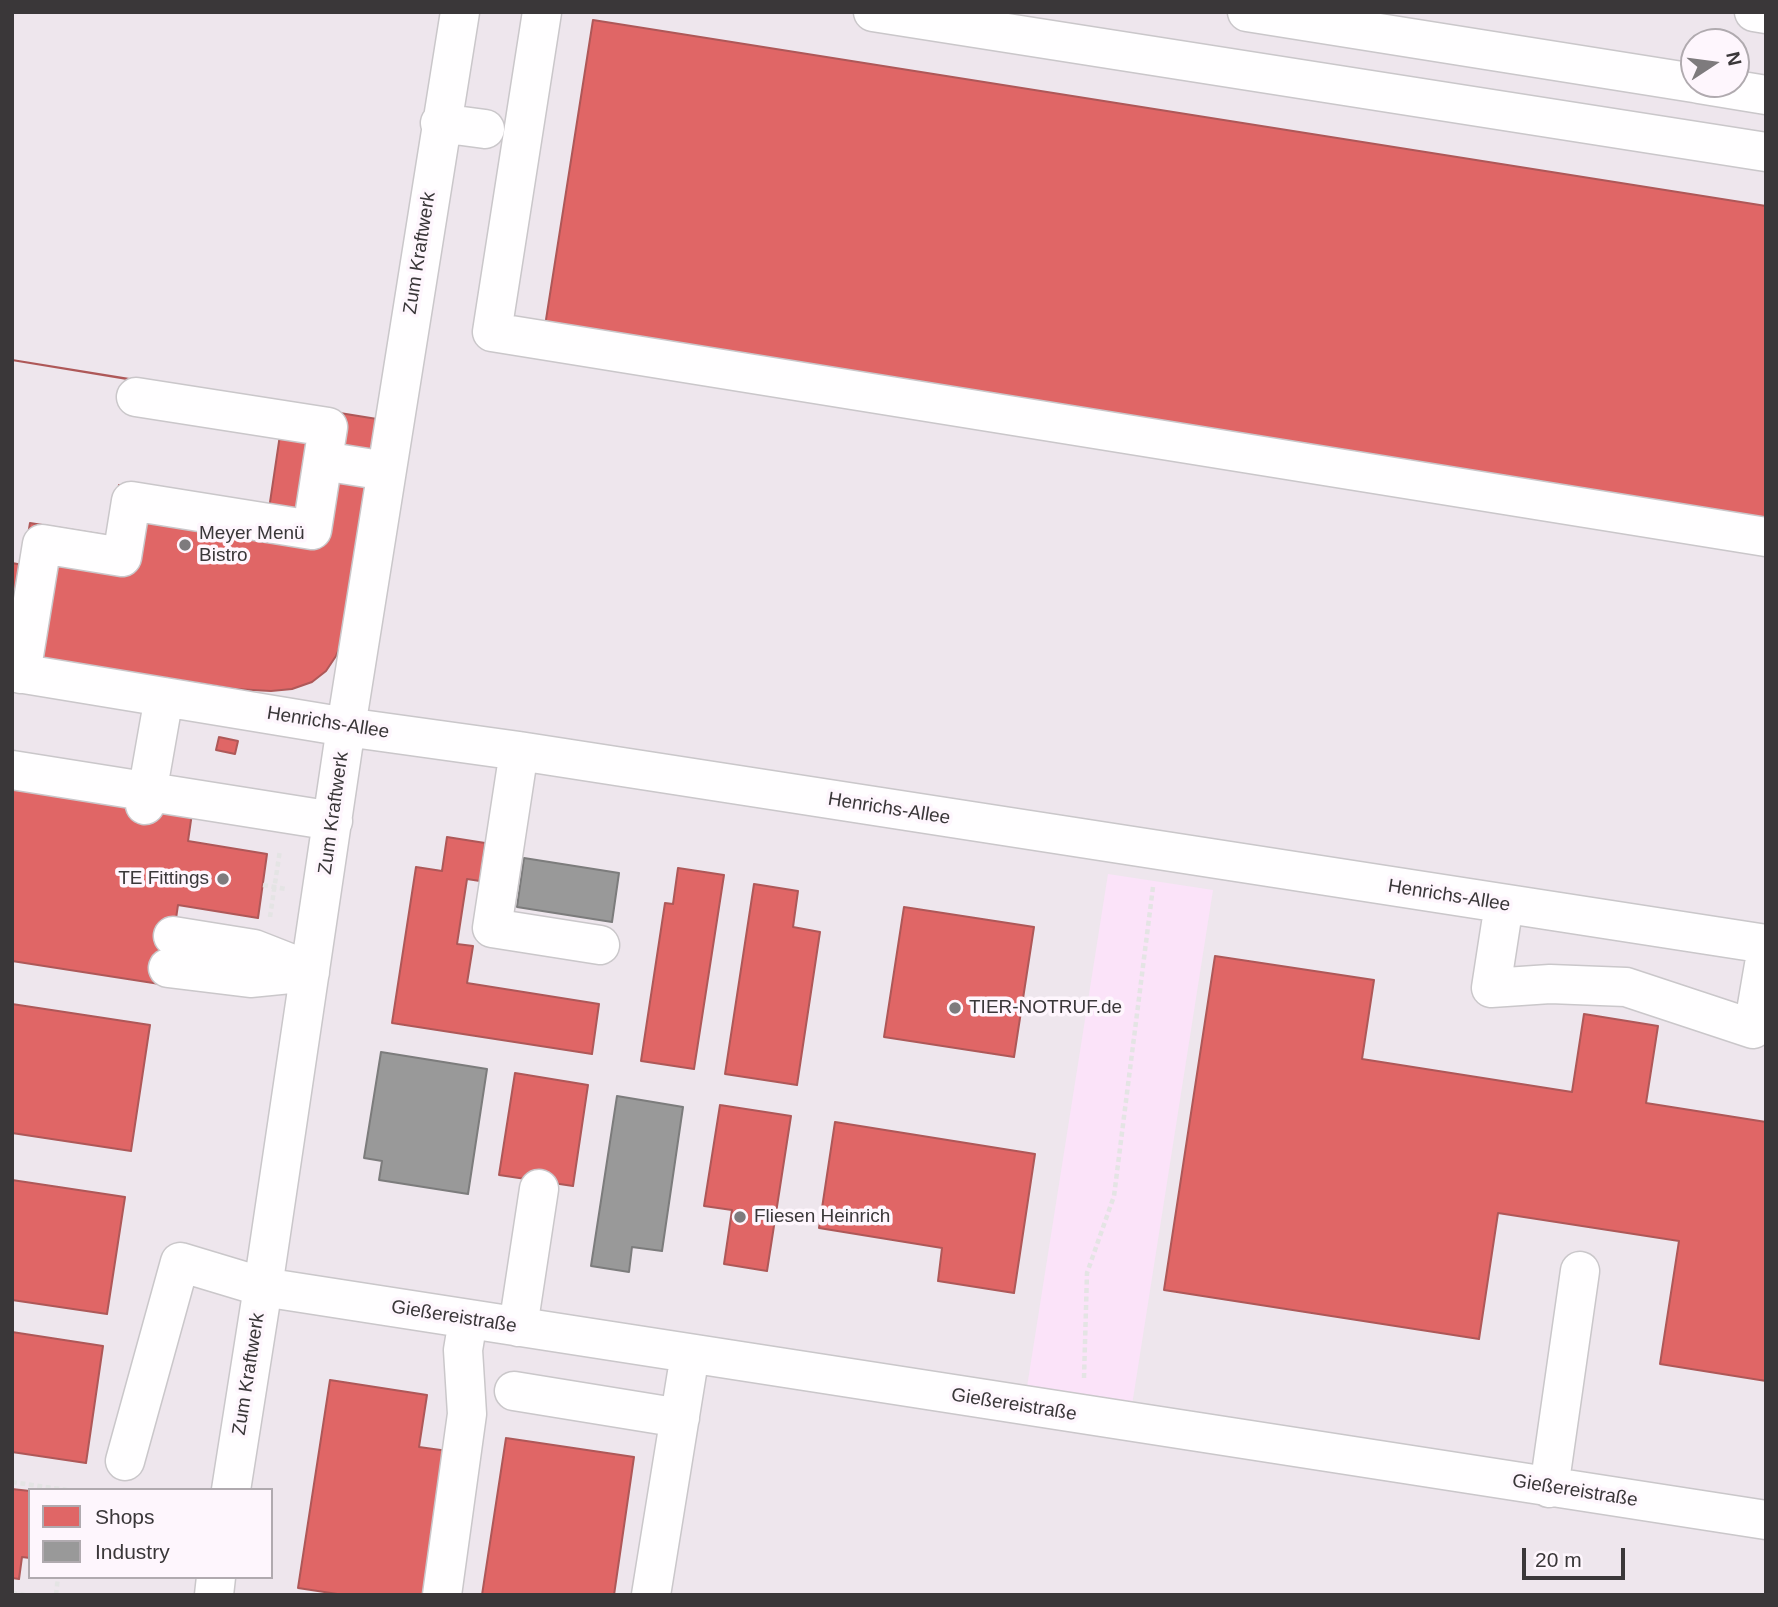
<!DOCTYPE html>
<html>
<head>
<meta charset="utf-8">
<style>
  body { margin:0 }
  #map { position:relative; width:1778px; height:1607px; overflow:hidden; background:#fcf8fc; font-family:Helvetica,sans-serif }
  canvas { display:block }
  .frame { position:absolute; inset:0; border:14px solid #3a3739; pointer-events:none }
  .legend { position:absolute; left:28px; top:1488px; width:245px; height:91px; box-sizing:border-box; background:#fef6fd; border:2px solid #b0aaaf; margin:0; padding:9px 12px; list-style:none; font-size:21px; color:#3a3739 }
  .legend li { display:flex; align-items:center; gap:14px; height:35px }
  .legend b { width:35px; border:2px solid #b0aaaf }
  .north { position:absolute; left:1680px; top:28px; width:70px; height:70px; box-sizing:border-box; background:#fef6fd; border:2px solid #b0aaaf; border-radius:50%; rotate:77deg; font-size:19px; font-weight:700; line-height:28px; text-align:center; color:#3a3739 }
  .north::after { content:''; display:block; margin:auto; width:24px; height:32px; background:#7e7b7d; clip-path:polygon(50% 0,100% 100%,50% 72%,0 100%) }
  .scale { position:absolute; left:1522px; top:1548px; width:103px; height:32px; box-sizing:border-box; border:4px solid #3a3739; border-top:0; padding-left:9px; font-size:21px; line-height:24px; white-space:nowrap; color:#3a3739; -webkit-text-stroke:5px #fef6fd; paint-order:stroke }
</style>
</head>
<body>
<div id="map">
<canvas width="1778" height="1607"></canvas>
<div class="frame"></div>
<ul class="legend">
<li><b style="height:19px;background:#e06666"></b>Shops</li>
<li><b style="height:19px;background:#999"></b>Industry</li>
</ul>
<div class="north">N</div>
<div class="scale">20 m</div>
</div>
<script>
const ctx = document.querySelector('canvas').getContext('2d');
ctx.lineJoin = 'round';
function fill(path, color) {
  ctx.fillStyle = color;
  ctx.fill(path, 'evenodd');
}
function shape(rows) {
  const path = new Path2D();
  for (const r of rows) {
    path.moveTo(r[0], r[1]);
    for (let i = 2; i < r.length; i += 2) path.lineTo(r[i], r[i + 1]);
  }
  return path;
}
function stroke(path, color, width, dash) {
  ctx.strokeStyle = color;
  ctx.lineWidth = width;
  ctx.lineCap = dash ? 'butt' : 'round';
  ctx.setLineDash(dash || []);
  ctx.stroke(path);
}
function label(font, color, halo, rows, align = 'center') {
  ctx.font = font + ' Helvetica,sans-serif';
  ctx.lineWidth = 7;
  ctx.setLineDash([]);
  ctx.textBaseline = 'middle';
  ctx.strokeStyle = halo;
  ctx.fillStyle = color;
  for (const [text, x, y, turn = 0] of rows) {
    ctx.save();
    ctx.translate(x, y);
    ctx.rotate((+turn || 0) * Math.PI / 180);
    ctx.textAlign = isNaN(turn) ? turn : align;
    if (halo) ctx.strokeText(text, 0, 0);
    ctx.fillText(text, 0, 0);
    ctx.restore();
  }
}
const built = shape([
  [12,12,1766,12,1766,1595,12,1595],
  [1694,42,1736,42,1736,84,1694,84],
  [30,1490,271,1490,271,1577,30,1577]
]);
const green = shape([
  [1108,874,1213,890,1132,1405,1027,1387]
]);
const shops = shape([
  [593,20,1766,206,1766,520,545,326,593,20],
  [12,360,139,381,280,435,269,509,119,485,111,536,30,523,23,565,12,563,12,360],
  [12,360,377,419,342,642,336,656,326,671,312,682,292,689,271,691,235,689,12,654,12,360],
  [219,737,238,741,235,754,216,750,219,737],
  [12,785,192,813,188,841,267,854,258,918,178,905,166,985,12,961,12,785],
  [447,837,485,843,480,881,467,879,457,944,473,946,467,983,599,1004,592,1054,392,1023,416,867,442,871,447,837],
  [678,868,724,875,694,1069,641,1061,665,903,673,904,678,868],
  [754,884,798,891,793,927,820,932,797,1085,725,1074,754,884],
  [904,907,1034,927,1014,1057,884,1037,904,907],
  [1215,956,1374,980,1362,1059,1572,1092,1584,1014,1658,1026,1646,1103,1766,1122,1766,1381,1660,1364,1679,1241,1498,1213,1479,1339,1164,1290,1215,956],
  [12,1004,150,1025,131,1151,12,1133,12,1004],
  [515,1073,588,1085,573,1186,499,1175,515,1073],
  [720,1105,791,1116,767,1271,724,1264,732,1210,704,1206,720,1105],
  [835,1122,1035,1154,1014,1293,938,1281,942,1248,819,1228,835,1122],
  [12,1180,125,1197,107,1314,12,1300,12,1180],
  [12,1332,103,1346,86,1463,12,1452,12,1332],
  [330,1380,427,1395,419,1447,448,1451,426,1595,344,1595,298,1588,330,1380],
  [506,1438,634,1457,614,1595,482,1595,506,1438],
  [12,1489,30,1491,30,1558,22,1557,19,1579,12,1578,12,1489]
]);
const industry = shape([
  [524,858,619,873,612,922,517,907,524,858],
  [381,1052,487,1069,468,1194,379,1180,382,1161,364,1158,381,1052],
  [617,1096,683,1107,662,1251,632,1247,629,1272,591,1266,617,1096]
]);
const path = shape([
  [263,885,286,889],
  [270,917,280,850],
  [1084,1378,1087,1273,1114,1196,1153,887],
  [12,1482,67,1490],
  [12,1593,25,1595],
  [56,1595,58,1577]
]);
const minor = shape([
  [542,12,492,332,1766,537],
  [873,12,1766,152],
  [1247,12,1694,83],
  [1754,12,1766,14],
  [1699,84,1766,95],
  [440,123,485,129],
  [323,461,386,471],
  [12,672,346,727,519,751,1766,944],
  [21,674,42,544,122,557,131,501,312,530,328,427,136,397],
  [519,751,492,928,600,945],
  [12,770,333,821],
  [145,805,164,697],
  [1504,904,1491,988,1550,984,1626,987,1753,1029,1766,953],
  [173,936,254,949,305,969],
  [168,968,250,978,310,972],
  [518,1327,539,1189],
  [514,1391,680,1418],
  [125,1461,180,1262,263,1287,1766,1520],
  [1549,1488,1580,1271],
  [231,1490,263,1287,346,727,460,12],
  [214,1595,216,1577],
  [442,1595,467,1414,463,1350,468,1320],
  [651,1595,690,1354]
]);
const markers = [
  [185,545,7,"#7e7b7d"],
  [223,879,7,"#7e7b7d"],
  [955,1008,7,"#7e7b7d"],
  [740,1217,7,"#7e7b7d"]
];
const streetNames = [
  ["Zum Kraftwerk",420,253,-81],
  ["Henrichs-Allee",328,723,9],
  ["Henrichs-Allee",889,809,9],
  ["Zum Kraftwerk",334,813,-82],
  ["Henrichs-Allee",1449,896,9],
  ["Gießereistraße",454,1317,9],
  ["Zum Kraftwerk",249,1374,-81],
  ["Gießereistraße",1014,1405,9],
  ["Gießereistraße",1575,1491,9]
];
const poiNames = [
  ["Meyer Menü",199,534],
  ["Bistro",199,556],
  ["TE Fittings",209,879,"right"],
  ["TIER-NOTRUF.de",969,1008],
  ["Fliesen Heinrich",754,1217]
];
fill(built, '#eee6ed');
fill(green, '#fbe3f9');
fill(shops, '#e06666');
stroke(shops, '#ae5858', 2);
fill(industry, '#999');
stroke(industry, '#7c7c7c', 2);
stroke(minor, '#cac7ca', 41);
stroke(path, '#e4e4e4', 4.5, [5, 3.5]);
stroke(minor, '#fffeff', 38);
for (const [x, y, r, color] of markers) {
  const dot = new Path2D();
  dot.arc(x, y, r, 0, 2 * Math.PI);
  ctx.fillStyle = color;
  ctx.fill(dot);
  stroke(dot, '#fef6fd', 2.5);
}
label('19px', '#3a3739', '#fef6fd', streetNames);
label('19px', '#3a3739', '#fef6fd', poiNames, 'left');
</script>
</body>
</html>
